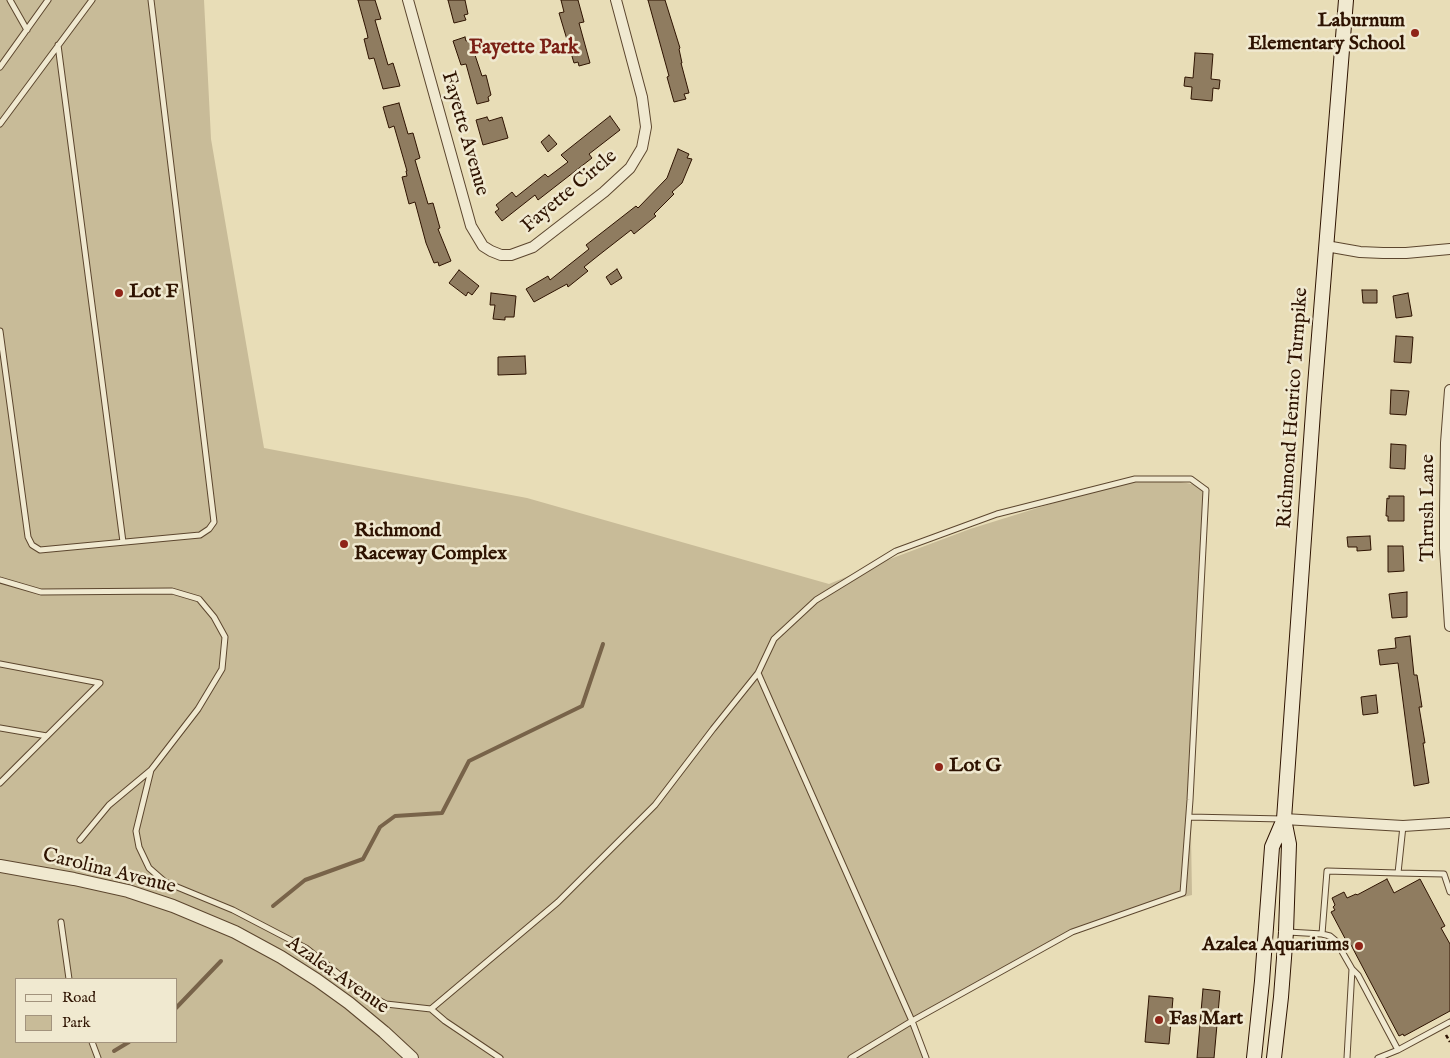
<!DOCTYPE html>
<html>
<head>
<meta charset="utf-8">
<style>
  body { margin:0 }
  #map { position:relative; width:1450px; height:1058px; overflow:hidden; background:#e8ddb7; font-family:"IM FELL English",serif }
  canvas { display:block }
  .legend { position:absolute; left:15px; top:978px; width:162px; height:65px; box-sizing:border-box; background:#f0e9d0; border:1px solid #a2937d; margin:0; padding:6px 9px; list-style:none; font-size:15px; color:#2e1301 }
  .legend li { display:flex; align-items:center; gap:10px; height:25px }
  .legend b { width:25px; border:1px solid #a2937d }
</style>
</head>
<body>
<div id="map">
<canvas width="1450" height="1058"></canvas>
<ul class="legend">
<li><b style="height:6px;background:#f0e9d0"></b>Road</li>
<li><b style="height:14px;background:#c8bb98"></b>Park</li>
</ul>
</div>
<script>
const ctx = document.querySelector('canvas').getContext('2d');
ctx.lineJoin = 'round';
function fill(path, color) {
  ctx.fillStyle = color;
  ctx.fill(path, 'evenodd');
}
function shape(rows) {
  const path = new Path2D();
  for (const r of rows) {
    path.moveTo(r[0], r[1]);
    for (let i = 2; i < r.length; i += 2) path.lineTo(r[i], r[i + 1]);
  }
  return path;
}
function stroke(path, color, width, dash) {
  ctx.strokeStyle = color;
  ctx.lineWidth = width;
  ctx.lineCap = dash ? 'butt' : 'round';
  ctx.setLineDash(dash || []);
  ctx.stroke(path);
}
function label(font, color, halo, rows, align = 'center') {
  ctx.font = font + ' "IM FELL English",serif';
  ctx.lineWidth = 5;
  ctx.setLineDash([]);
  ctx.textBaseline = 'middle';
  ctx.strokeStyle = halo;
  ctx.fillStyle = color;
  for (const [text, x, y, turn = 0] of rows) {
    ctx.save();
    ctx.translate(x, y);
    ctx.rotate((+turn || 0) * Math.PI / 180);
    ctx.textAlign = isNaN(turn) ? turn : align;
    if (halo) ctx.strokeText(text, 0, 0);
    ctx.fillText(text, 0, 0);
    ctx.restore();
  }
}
const green = shape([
  [0,0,204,0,211,139,264,448,527,498,829,584,890,559,970,529,1076,496,1152,477,1209,487,1191,835,1192,895,1135,909,1072,932,912,1021,926,1058,0,1058],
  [16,979,176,979,176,1042,16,1042]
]);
const stream = shape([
  [273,906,305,880,363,859,380,827,395,816,442,813,469,761,582,706,603,644],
  [176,1008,221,961],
  [114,1051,129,1042]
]);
const building = shape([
  [358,0,375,0,381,19,375,20,388,65,393,63,400,86,383,89,374,58,369,59,364,39,368,38,367,33,358,0],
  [448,0,465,0,468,14,464,15,466,20,454,23,448,0],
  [561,0,578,0,584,22,579,23,590,63,579,66,578,62,574,63,559,13,564,12,561,0],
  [648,0,665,0,680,48,679,49,682,63,681,63,689,93,684,94,686,99,674,102,667,77,669,76,648,0],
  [465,37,466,41,470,40,482,76,486,75,491,95,488,97,489,101,477,104,466,64,461,65,453,41,465,37],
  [1195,53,1213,54,1211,79,1220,80,1219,89,1213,88,1212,101,1191,99,1192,87,1184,86,1185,77,1193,78,1195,53],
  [399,103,408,134,413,133,420,158,415,160,428,204,433,203,440,228,438,229,451,261,439,266,438,262,434,263,426,243,415,202,409,204,402,177,407,176,406,171,407,171,394,126,389,128,383,107,399,103],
  [610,116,620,130,589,154,592,158,538,200,535,195,502,221,495,212,499,209,496,205,512,192,516,197,545,174,548,177,568,162,561,155,610,116],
  [487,117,489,121,502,117,508,138,483,145,476,120,487,117],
  [549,135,557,144,548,152,541,142,549,135],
  [678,149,689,154,687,158,692,159,682,183,672,192,674,194,654,214,656,216,634,234,631,230,599,255,584,267,588,271,568,287,567,284,534,302,526,289,548,276,550,280,589,249,586,245,636,206,638,208,667,178,678,149],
  [617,269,622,278,611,285,606,277,617,269],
  [459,270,479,286,472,295,468,292,466,296,449,283,459,270],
  [1362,290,1377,290,1377,303,1363,303,1362,290],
  [491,293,516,296,514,317,505,317,505,320,493,319,495,305,490,305,491,293],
  [1408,293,1412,316,1396,318,1393,296,1408,293],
  [1396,336,1413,337,1411,363,1394,362,1396,336],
  [525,356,526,374,498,375,498,357,525,356],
  [1391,390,1409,391,1406,415,1390,414,1391,390],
  [1391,444,1406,445,1405,469,1390,468,1391,444],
  [1389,496,1404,496,1404,521,1388,521,1388,516,1386,516,1387,498,1389,499,1389,496],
  [1370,536,1371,550,1357,551,1357,547,1348,547,1347,537,1370,536],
  [1388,546,1403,546,1404,571,1388,572,1388,546],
  [1407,592,1407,617,1392,618,1389,594,1407,592],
  [1410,636,1414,675,1417,675,1422,707,1419,707,1425,743,1423,743,1429,783,1414,786,1398,663,1380,665,1378,650,1396,648,1395,638,1410,636],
  [1376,695,1378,713,1363,715,1361,697,1376,695],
  [1387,879,1394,893,1420,879,1445,926,1441,928,1450,944,1450,1011,1404,1036,1403,1034,1399,1036,1351,945,1349,946,1331,912,1335,910,1333,907,1335,905,1332,898,1344,892,1347,898,1356,894,1357,895,1387,879],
  [1203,989,1220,991,1214,1058,1197,1058,1203,989],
  [1149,996,1173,998,1169,1044,1145,1042,1149,996]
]);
const path = shape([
  [1446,1035,1450,1042]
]);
const service = shape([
  [10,0,27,30],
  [58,45,123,542],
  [0,67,48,0],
  [0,124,92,0],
  [0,331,28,537,32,545,40,550,200,535,209,529,214,522,151,0],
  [0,580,41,592,172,591,199,599,214,617,225,637,222,669,198,709,151,770,109,805,80,840],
  [0,664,100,683,0,783],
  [758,673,912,1021,926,1058],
  [0,728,47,736],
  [151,770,136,831,139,847,149,868,165,882,233,910,306,948,356,988,386,1004,431,1009,445,1021,500,1058],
  [1189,817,1283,819],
  [1398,873,1444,874,1450,892],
  [61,922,69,979],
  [1288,932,1322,934,1327,871,1398,873,1403,826],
  [1322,934,1330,936,1336,941,1352,969,1358,975,1398,1050],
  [431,1009,558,902,655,805,713,729,758,673,774,639,816,600,896,551,997,514,1135,479,1191,479,1206,490,1190,800,1183,893,1072,932,912,1021,851,1058],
  [92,1042,98,1058],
  [1347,1058,1352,969],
  [1378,1058,1398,1050,1450,1022]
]);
const minor = shape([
  [408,0,471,226,483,246,491,251,501,255,511,255,533,247,604,192,630,168,642,148,646,127,642,97,616,0],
  [1326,246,1360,252,1383,253,1406,253,1450,249],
  [1450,390,1446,443,1445,510,1445,548,1450,626],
  [1284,819,1403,826,1450,823]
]);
const tertiary = shape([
  [0,866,74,879,128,891,173,906,235,932,281,957,317,980,349,1003,384,1032,412,1058]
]);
const secondary = shape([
  [1254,1058,1262,981,1272,847,1284,819],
  [1274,1058,1281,997,1286,932,1289,844,1284,819,1314,398,1346,0]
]);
const markers = [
  [1415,33,5,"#8f2418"],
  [119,293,5,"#8f2418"],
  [344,544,5,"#8f2418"],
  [939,767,5,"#8f2418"],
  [1359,946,5,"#8f2418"],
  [1159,1020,5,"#8f2418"]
];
const poiNames = [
  ["Laburnum",1405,22,"right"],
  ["Elementary School",1405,45,"right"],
  ["Lot F",129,293],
  ["Richmond",354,532],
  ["Raceway Complex",354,555],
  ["Lot G",949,767],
  ["Azalea Aquariums",1349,946,"right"],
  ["Fas Mart",1169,1020]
];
const streetNames = [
  ["Fayette Avenue",464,134,74],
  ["Fayette Circle",570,192,-40],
  ["Richmond Henrico Turnpike",1294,408,-86],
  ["Thrush Lane",1429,508,-90],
  ["Carolina Avenue",109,872,14],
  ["Azalea Avenue",337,976,35]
];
const neighbourhoodNames = [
  ["Fayette Park",524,49]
];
fill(green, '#c8bb98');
stroke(stream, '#786349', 4);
fill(building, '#8f7c60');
stroke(building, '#2e1301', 1);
stroke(service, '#5c462e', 7);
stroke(minor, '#5c462e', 12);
stroke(tertiary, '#5c462e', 14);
stroke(secondary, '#2e1301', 16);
stroke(path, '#2e1301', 2.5, [4, 2.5]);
stroke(service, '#f0e9d0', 5);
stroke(minor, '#f0e9d0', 10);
stroke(tertiary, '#f0e9d0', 12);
stroke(secondary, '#f0e9d0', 14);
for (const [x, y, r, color] of markers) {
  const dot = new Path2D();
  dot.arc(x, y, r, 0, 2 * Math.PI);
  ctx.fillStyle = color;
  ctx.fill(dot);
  stroke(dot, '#f0e9d0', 2);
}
label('bold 20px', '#2e1301', '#f0e9d0', poiNames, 'left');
label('20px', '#2e1301', '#f0e9d0', streetNames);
label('bold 21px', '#7a1f14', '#f0e9d0', neighbourhoodNames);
</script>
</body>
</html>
